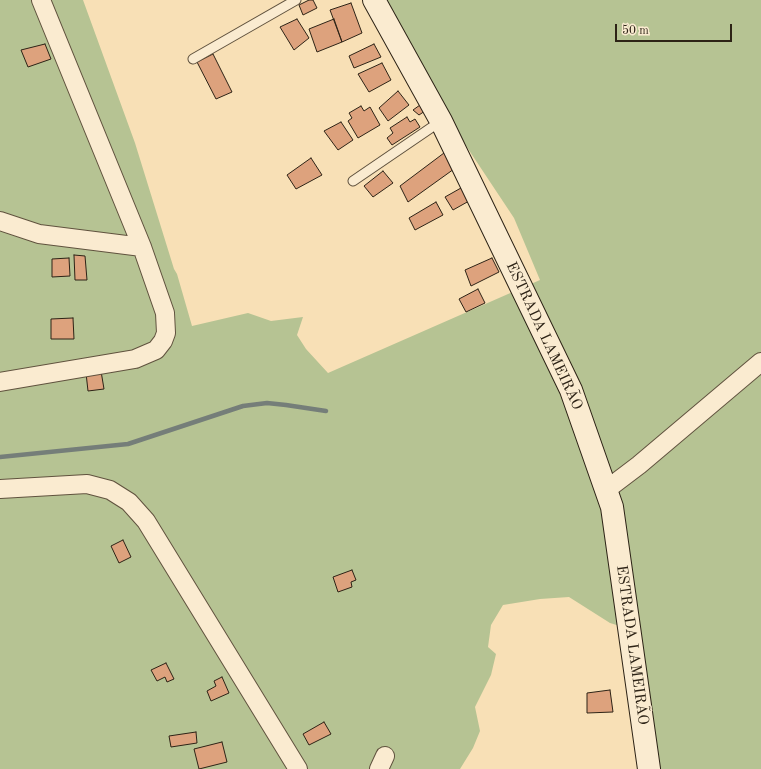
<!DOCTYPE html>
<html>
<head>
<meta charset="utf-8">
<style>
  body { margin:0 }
  #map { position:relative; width:761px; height:769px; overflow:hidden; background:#f8e0b6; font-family:"Old Standard TT",serif }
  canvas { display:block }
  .scale { position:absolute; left:615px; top:24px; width:117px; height:18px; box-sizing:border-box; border:2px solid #2d2316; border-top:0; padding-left:5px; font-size:12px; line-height:14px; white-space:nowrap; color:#2d2316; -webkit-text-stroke:3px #faebd0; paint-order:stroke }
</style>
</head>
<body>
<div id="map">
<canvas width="761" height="769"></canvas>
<div class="scale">50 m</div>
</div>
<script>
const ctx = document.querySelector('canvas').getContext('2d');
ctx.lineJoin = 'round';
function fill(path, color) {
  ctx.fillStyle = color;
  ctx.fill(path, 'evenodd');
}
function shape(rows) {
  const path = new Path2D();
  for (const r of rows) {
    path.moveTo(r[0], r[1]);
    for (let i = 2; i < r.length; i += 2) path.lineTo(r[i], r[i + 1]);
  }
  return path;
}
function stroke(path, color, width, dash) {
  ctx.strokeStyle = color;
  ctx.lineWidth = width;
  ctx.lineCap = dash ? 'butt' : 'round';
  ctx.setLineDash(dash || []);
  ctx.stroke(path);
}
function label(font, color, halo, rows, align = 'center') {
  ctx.font = font + ' "Old Standard TT",serif';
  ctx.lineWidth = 3;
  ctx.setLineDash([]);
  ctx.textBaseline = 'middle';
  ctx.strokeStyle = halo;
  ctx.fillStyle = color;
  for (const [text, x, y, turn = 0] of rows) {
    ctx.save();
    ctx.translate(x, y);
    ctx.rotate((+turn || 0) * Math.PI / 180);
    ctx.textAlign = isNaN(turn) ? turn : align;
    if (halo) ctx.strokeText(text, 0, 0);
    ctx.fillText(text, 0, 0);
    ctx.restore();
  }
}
const green = shape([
  [0,0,83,0,135,143,174,269,177,274,192,326,248,313,271,321,303,317,297,335,306,349,328,373,540,280,514,218,425,84,384,0,761,0,761,769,658,769,623,627,610,623,569,597,540,599,503,605,491,625,488,647,496,654,491,675,475,707,480,731,473,748,460,769,0,769]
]);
const stream = shape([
  [0,457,128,444,243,406,267,403,286,405,326,411]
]);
const building = shape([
  [309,0,313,0,317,8,303,15,299,5,309,0],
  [351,3,362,33,342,42,330,10,351,3],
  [297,19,309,38,294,50,280,27,297,19],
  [334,19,342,42,317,52,309,29,334,19],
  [45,44,51,59,28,67,21,50,45,44],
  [374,44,381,57,354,68,349,56,374,44],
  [213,54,232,92,216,99,197,62,213,54],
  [382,63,391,80,369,92,358,74,382,63],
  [398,91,409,105,388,121,379,108,398,91],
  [420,105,425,111,419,115,413,110,420,105],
  [361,106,364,111,370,107,380,125,358,138,348,121,352,118,349,113,361,106],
  [407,117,410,122,415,119,420,127,392,145,387,138,393,133,390,128,407,117],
  [341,122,353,140,338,150,324,131,341,122],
  [444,153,454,169,408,202,400,186,444,153],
  [311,158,322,175,296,189,287,175,311,158],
  [383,171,393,183,373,197,364,186,383,171],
  [461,188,469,201,453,210,445,197,461,188],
  [436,202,443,215,415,230,409,218,436,202],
  [74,255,85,256,87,280,75,280,74,255],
  [69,258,70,276,52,277,52,259,69,258],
  [492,258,499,272,471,286,465,270,492,258],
  [478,289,485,303,466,312,459,299,478,289],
  [73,318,74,339,51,339,51,319,73,318],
  [101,371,104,389,88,391,86,373,101,371],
  [123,540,131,557,119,563,111,546,123,540],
  [352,570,356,580,351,582,352,587,338,592,333,577,352,570],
  [166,663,174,679,167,682,165,677,157,681,151,670,166,663],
  [222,677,229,693,211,701,207,691,216,686,214,681,222,677],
  [610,690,613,712,587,713,587,693,610,690],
  [324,722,331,734,309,745,303,734,324,722],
  [196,732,197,743,171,747,169,736,196,732],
  [222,742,227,762,199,769,194,749,222,742]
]);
const lane = shape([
  [193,59,296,0],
  [353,181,441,121]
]);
const street = shape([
  [0,221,39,234,142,247],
  [0,382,135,359,156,350,163,341,166,333,165,313,142,247,41,0],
  [0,489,87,484,110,490,129,502,146,521,298,769],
  [606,490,639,465,761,362],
  [379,769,385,756]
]);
const secondary = shape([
  [374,0,441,121,571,390,612,507,649,769]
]);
const streetNames = [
  ["ESTRADA LAMEIRÃO",544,336,65],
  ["ESTRADA LAMEIRÃO",632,645,82]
];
fill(green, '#b6c393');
stroke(stream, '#757e79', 4.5);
fill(building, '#dda27d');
stroke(building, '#2d2316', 1);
stroke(lane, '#60523e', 11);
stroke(street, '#60523e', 20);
stroke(secondary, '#2d2316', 24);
stroke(lane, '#faebd0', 9);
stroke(street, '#faebd0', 18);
stroke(secondary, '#faebd0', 22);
label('15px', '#2d2316', '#faebd0', streetNames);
</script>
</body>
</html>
